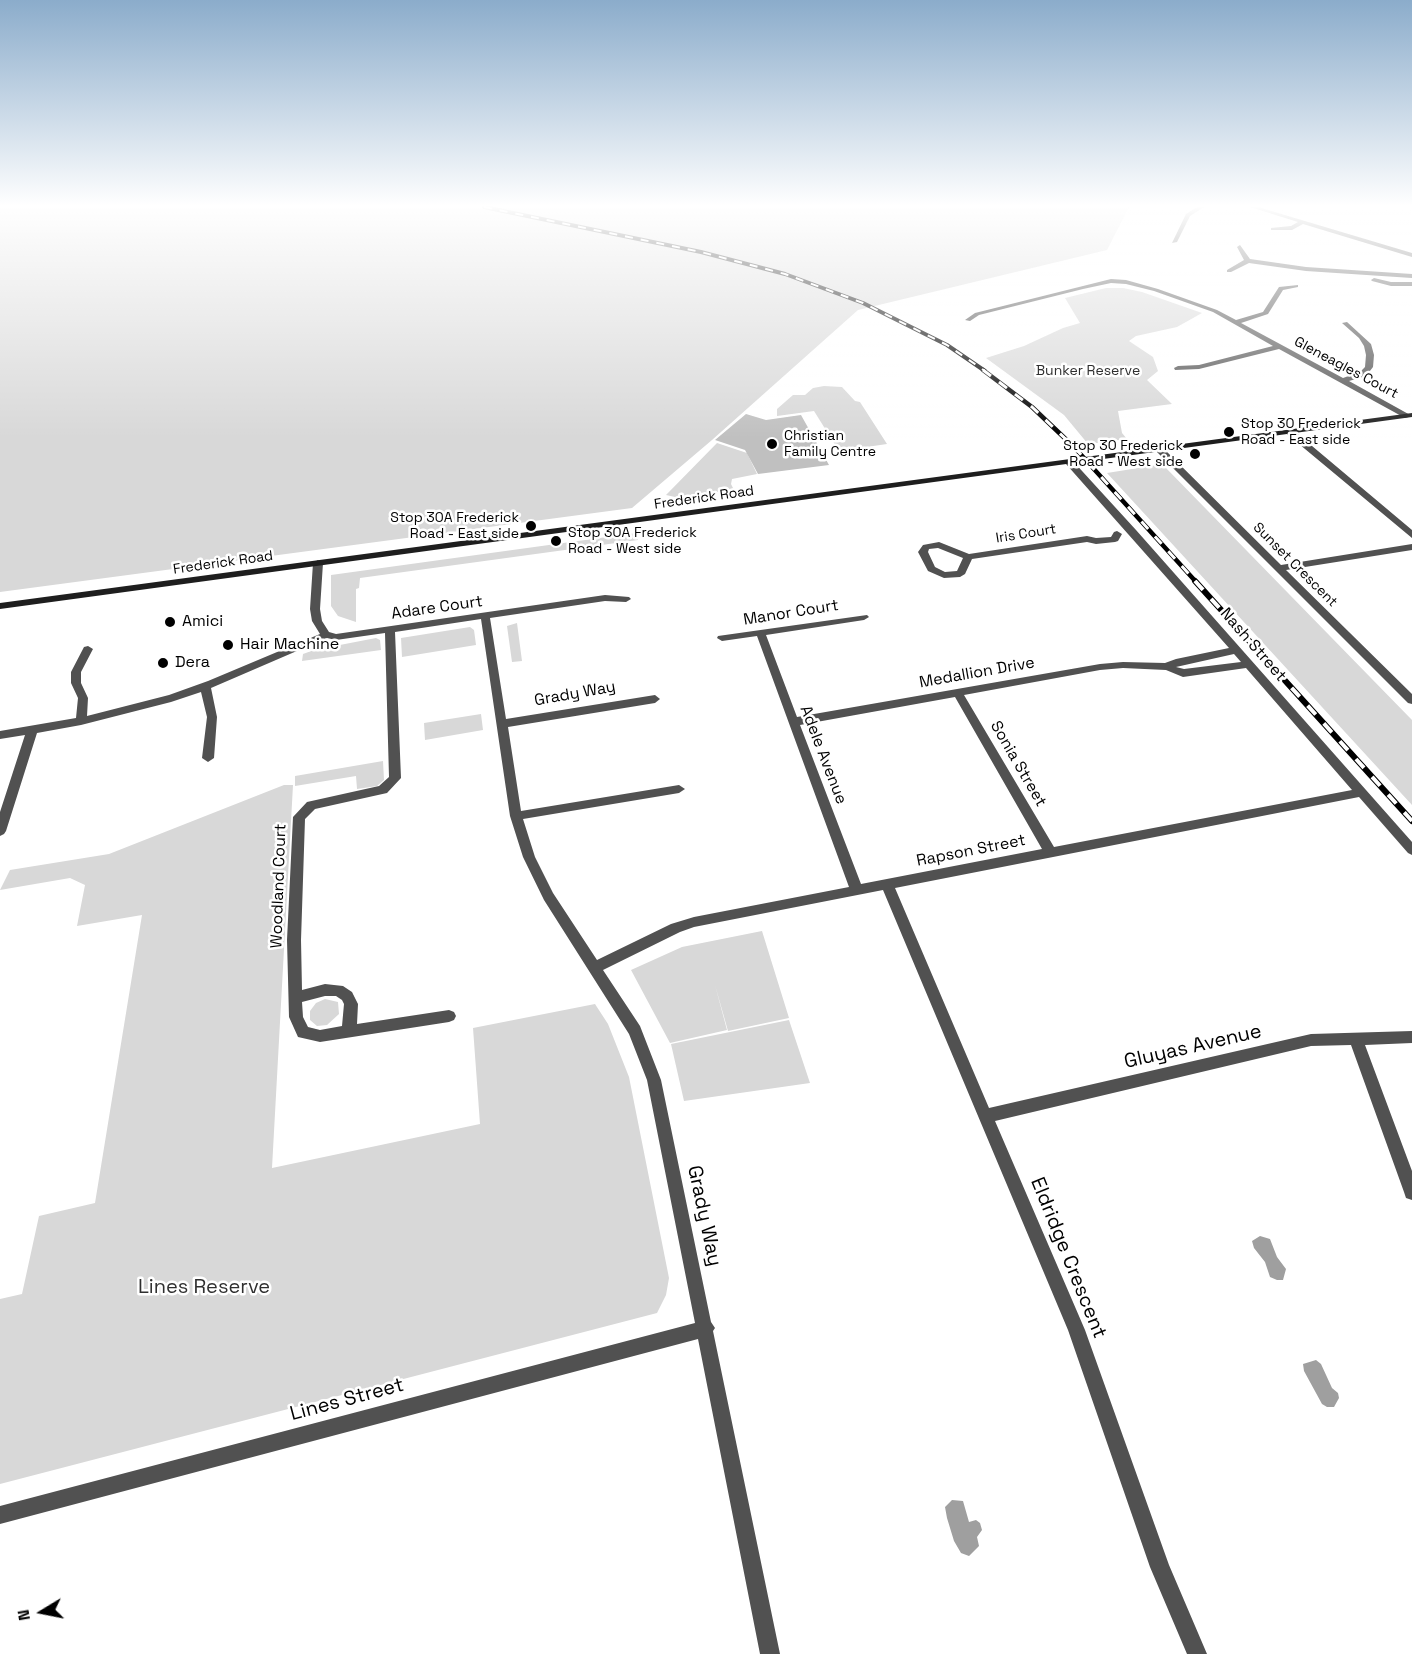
<!DOCTYPE html>
<html>
<head>
<meta charset="utf-8">
<style>
  body { margin:0 }
  #map { position:relative; width:1412px; height:1654px; overflow:hidden; background:#fff; font-family:"Space Grotesk",sans-serif }
  canvas { display:block }
  .north { position:absolute; left:12px; top:1582px; width:60px; height:60px; -webkit-text-stroke:4px #fff; paint-order:stroke; rotate:260deg; font-size:16px; font-weight:700; line-height:24px; text-align:center; color:#000 }
  .north::after { content:''; display:block; margin:auto; width:21px; height:27px; background:#000; clip-path:polygon(50% 0,100% 100%,50% 72%,0 100%) }
</style>
</head>
<body>
<div id="map">
<canvas width="1412" height="1654"></canvas>
<div class="north">N</div>
</div>
<script>
const ctx = document.querySelector('canvas').getContext('2d');
ctx.lineJoin = 'round';
function fill(path, color) {
  ctx.fillStyle = color;
  ctx.fill(path, 'evenodd');
}
function shape(rows) {
  const path = new Path2D();
  for (const r of rows) {
    path.moveTo(r[0], r[1]);
    for (let i = 2; i < r.length; i += 2) path.lineTo(r[i], r[i + 1]);
  }
  return path;
}
function stroke(path, color, width, dash) {
  ctx.strokeStyle = color;
  ctx.lineWidth = width;
  ctx.lineCap = dash ? 'butt' : 'round';
  ctx.setLineDash(dash || []);
  ctx.stroke(path);
}
function label(font, color, halo, rows, align = 'center') {
  ctx.font = font + ' "Space Grotesk",sans-serif';
  ctx.lineWidth = 5;
  ctx.setLineDash([]);
  ctx.textBaseline = 'middle';
  ctx.strokeStyle = halo;
  ctx.fillStyle = color;
  for (const [text, x, y, turn = 0] of rows) {
    ctx.save();
    ctx.translate(x, y);
    ctx.rotate((+turn || 0) * Math.PI / 180);
    ctx.textAlign = isNaN(turn) ? turn : align;
    if (halo) ctx.strokeText(text, 0, 0);
    ctx.fillText(text, 0, 0);
    ctx.restore();
  }
}
const green = shape([
  [0,207,1129,207,1107,250,858,310,712,440,632,508,0,592],
  [1106,288,1123,288,1142,292,1202,313,1177,327,1136,336,1129,341,1153,357,1158,371,1147,380,1172,404,1118,411,1122,433,1127,439,1088,444,1064,415,986,358,1024,346,1063,328,1080,323,1065,298],
  [824,386,842,387,855,401,860,402,887,444,839,451,814,411,777,416,777,409,793,395,805,395,813,388],
  [717,443,747,453,757,474,732,479,731,484,734,490,675,497,666,495],
  [1157,465,1166,468,1412,720,1412,805,1107,473],
  [636,533,638,540,360,578,359,588,356,589,356,622,338,616,331,606,331,575],
  [517,623,522,661,512,662,507,626],
  [470,627,474,630,476,645,402,657,401,638],
  [376,638,380,640,381,650,302,661,303,654,314,650],
  [481,714,483,730,425,740,424,723],
  [383,761,384,780,377,786,357,789,356,776,295,786,295,776],
  [284,785,293,785,272,1168,480,1124,473,1028,595,1004,608,1024,629,1077,669,1278,666,1295,657,1313,0,1484,0,1299,22,1294,39,1216,95,1203,142,915,77,926,85,885,70,878,0,890,10,870,109,854],
  [762,931,789,1018,728,1031,715,985,727,1030,670,1043,631,970,682,947],
  [325,999,338,1002,339,1014,327,1025,317,1026,310,1020,310,1011,316,1003],
  [789,1020,810,1083,684,1101,671,1044]
]);
const water = shape([
  [1260,1236,1270,1239,1277,1257,1286,1269,1283,1280,1277,1280,1270,1277,1265,1262,1254,1248,1252,1241],
  [1316,1360,1321,1364,1332,1388,1338,1393,1339,1398,1334,1407,1327,1407,1322,1404,1304,1371,1303,1364],
  [952,1500,963,1501,969,1522,976,1520,980,1523,982,1530,977,1537,979,1546,969,1556,961,1553,954,1541,947,1518,945,1507]
]);
const building = shape([
  [746,414,766,420,801,415,829,465,758,474,745,450,715,440]
]);
const minor = shape([
  [1197,207,1204,207,1190,216,1177,242,1172,243,1186,214,1197,207],
  [1250,207,1258,207,1412,253,1412,257,1303,224,1292,230,1271,230,1271,228,1291,226,1298,222,1250,207],
  [1240,245,1250,259,1306,267,1412,274,1412,278,1306,271,1249,263,1231,272,1227,272,1227,270,1244,260,1237,247,1240,245],
  [1374,278,1391,282,1412,282,1412,286,1391,286,1372,281,1371,280,1374,278],
  [1111,279,1126,280,1158,289,1217,310,1236,320,1263,312,1279,287,1298,285,1298,287,1283,290,1268,314,1241,323,1343,378,1360,372,1365,367,1366,355,1364,346,1359,338,1342,323,1347,322,1371,344,1374,355,1373,367,1366,376,1349,381,1412,416,1405,418,1279,349,1199,369,1175,370,1174,368,1178,366,1199,365,1273,346,1213,312,1154,291,1126,284,1111,283,1083,289,979,315,970,321,965,320,975,313,1111,279],
  [1287,430,1293,430,1412,530,1412,538,1287,434,1287,430],
  [1157,448,1163,448,1281,565,1412,544,1412,550,1286,570,1412,694,1412,704,1408,703,1157,452,1157,448],
  [1066,460,1072,460,1136,530,1412,842,1412,855,1408,853,1359,797,895,888,989,1108,1311,1034,1412,1031,1412,1043,1365,1045,1412,1171,1412,1200,1406,1198,1404,1192,1351,1045,1311,1046,995,1121,1085,1330,1169,1565,1207,1654,1187,1654,1150,1567,1068,1330,883,890,694,927,680,932,603,970,640,1026,661,1080,711,1322,715,1328,713,1331,780,1654,760,1654,698,1339,0,1524,0,1506,695,1323,647,1080,629,1034,544,900,523,857,510,816,481,619,395,632,401,778,387,793,315,809,305,819,301,940,302,990,325,984,343,986,352,992,358,1004,357,1024,449,1010,454,1012,456,1016,454,1020,449,1022,320,1042,298,1037,289,1017,287,940,293,817,307,802,379,786,389,777,385,633,336,640,327,638,211,688,217,717,214,758,208,762,202,758,207,717,201,692,171,702,81,725,37,733,6,831,4,834,0,836,0,812,25,735,0,739,0,731,76,718,78,698,71,683,71,672,84,647,88,646,93,649,81,672,81,683,88,698,87,716,169,695,208,681,320,634,312,621,310,609,313,563,318,560,323,563,320,609,322,621,329,632,336,634,605,595,629,597,631,599,626,602,605,601,490,618,506,719,655,695,660,699,655,703,508,727,521,811,679,785,685,789,679,793,523,819,535,857,553,893,597,960,671,924,694,917,849,887,757,636,722,641,717,638,718,636,867,615,869,617,864,620,766,635,797,717,1100,664,1123,662,1165,663,1176,659,1229,648,1066,464,1066,460],
  [1234,654,1241,662,1184,669,1176,667,1234,654],
  [1123,668,1166,670,1183,677,1246,668,1352,790,1054,847,964,695,1100,670,1123,668],
  [955,697,1042,849,861,884,800,725,955,697],
  [325,996,336,996,342,1000,344,1004,342,1026,320,1030,308,1027,303,1017,302,1002,325,996],
  [1117,531,1122,534,1118,541,1115,542,1096,544,1087,542,972,559,965,574,960,577,944,578,928,571,918,552,923,545,939,542,969,554,1087,536,1096,538,1111,537,1114,532,1117,531],
  [938,548,963,558,957,571,945,572,935,567,928,552,929,549,938,548]
]);
const secondary = shape([
  [1412,413,1412,417,0,609,0,603,1412,413]
]);
const railFar2 = shape([
  [484,207,701,252,785,274,863,303,947,345,985,371]
]);
const railFar1 = shape([
  [983,370,1032,407,1074,447,1197,583]
]);
const rail = shape([
  [1195,581,1412,821]
]);
const markers = [
  [1229,432,6,"#000"],
  [772,444,6,"#000"],
  [1195,454,6,"#000"],
  [531,526,6,"#000"],
  [556,541,6,"#000"],
  [170,622,6,"#000"],
  [228,645,6,"#000"],
  [163,663,6,"#000"]
];
const farStreetnames = [
  ["Gleneagles Court",1346,368,28],
  ["Frederick Road",704,498,-8],
  ["Iris Court",1026,534,-9],
  ["Frederick Road",223,563,-8],
  ["Sunset Crescent",1295,565,45]
];
const farParknames = [
  ["Bunker Reserve",1088,371]
];
const farPoinames = [
  ["Stop 30 Frederick",1241,424],
  ["Road - East side",1241,440],
  ["Christian",784,436],
  ["Family Centre",784,452],
  ["Stop 30 Frederick",1183,446,"right"],
  ["Road - West side",1183,462,"right"],
  ["Stop 30A Frederick",519,518,"right"],
  ["Road - East side",519,534,"right"],
  ["Stop 30A Frederick",568,533],
  ["Road - West side",568,549]
];
const streetNames = [
  ["Adare Court",437,608,-8],
  ["Manor Court",791,613,-9],
  ["Nash Street",1253,645,49],
  ["Medallion Drive",977,673,-10],
  ["Grady Way",575,694,-10],
  ["Adele Avenue",823,755,69],
  ["Sonia Street",1018,764,60],
  ["Rapson Street",971,851,-11],
  ["Woodland Court",279,886,-88]
];
const poiNames = [
  ["Amici",182,622],
  ["Hair Machine",240,645],
  ["Dera",175,663]
];
const nearStreetnames = [
  ["Gluyas Avenue",1193,1047,-13],
  ["Grady Way",704,1216,78],
  ["Eldridge Crescent",1068,1258,68],
  ["Lines Street",347,1400,-15]
];
const nearParknames = [
  ["Lines Reserve",204,1288]
];
fill(green, '#d8d8d8');
fill(water, '#9f9f9f');
fill(building, '#c0c0c0');
fill(minor, '#515151');
fill(secondary, '#1e1e1e');
stroke(railFar2, '#000', 4);
stroke(railFar1, '#000', 4.5);
stroke(rail, '#000', 6);
stroke(railFar2, '#fff', 2, [8]);
stroke(railFar1, '#fff', 3, [10]);
stroke(rail, '#fff', 4, [12]);
const sky = ctx.createLinearGradient(0, 0, 0, 438);
sky.addColorStop(0, '#8baccb');
sky.addColorStop(0.47, '#fff');
sky.addColorStop(1, '#ffffff00');
ctx.fillStyle = sky;
ctx.fillRect(0, 0, 1412, 438);
for (const [x, y, r, color] of markers) {
  const dot = new Path2D();
  dot.arc(x, y, r, 0, 2 * Math.PI);
  ctx.fillStyle = color;
  ctx.fill(dot);
  stroke(dot, '#fff', 2);
}
label('14px', '#000', '#fff', farStreetnames);
label('14px', '#2f2f2f', '#fff', farParknames);
label('14px', '#000', '#fff', farPoinames, 'left');
label('16px', '#000', '#fff', streetNames);
label('16px', '#000', '#fff', poiNames, 'left');
label('20px', '#000', '#fff', nearStreetnames);
label('20px', '#2f2f2f', '#fff', nearParknames);
</script>
</body>
</html>
